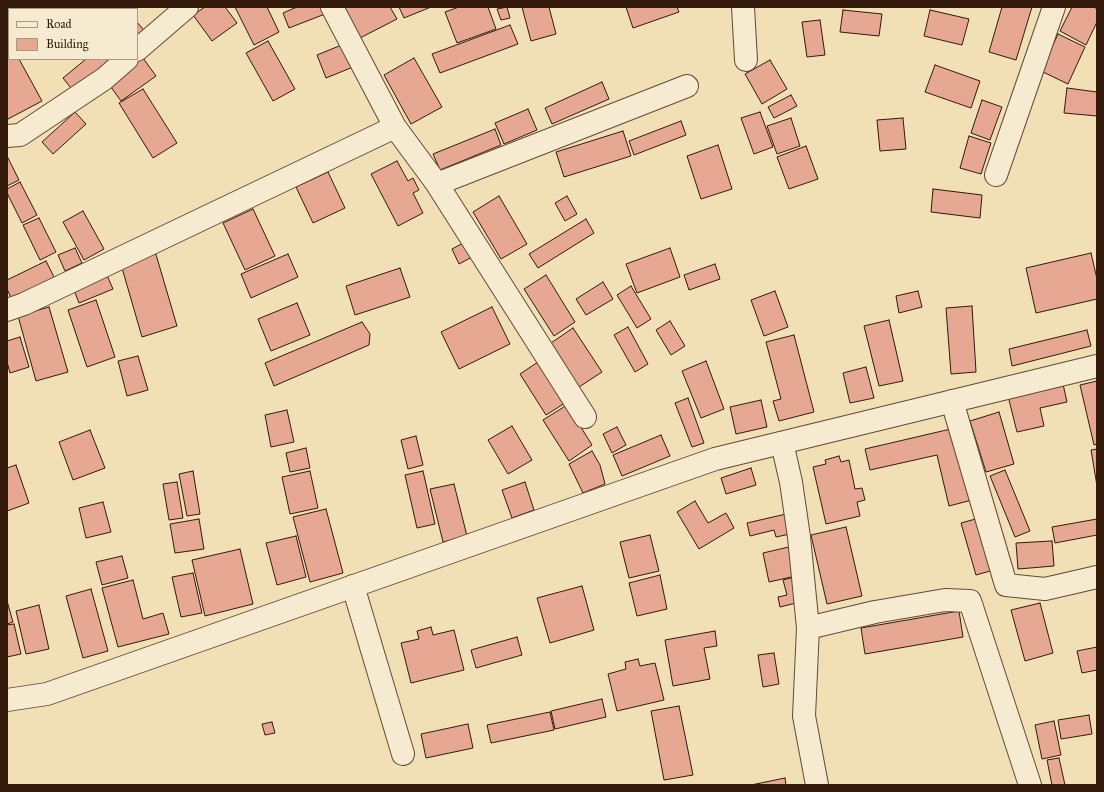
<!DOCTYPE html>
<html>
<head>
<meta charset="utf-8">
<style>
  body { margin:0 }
  #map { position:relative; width:1104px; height:792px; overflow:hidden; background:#f1dfb6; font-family:"IM FELL Great Primer",serif }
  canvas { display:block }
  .frame { position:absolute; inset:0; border:8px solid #331a0a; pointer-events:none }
  .legend { position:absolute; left:8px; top:8px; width:130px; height:52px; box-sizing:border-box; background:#f6ead0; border:1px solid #a89781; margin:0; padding:5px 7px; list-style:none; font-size:12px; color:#331a0a }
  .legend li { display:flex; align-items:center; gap:8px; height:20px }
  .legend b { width:20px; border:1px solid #a89781 }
</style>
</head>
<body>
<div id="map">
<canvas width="1104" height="792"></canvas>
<div class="frame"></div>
<ul class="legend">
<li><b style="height:5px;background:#f6ead0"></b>Road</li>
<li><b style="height:11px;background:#e6a892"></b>Building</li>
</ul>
</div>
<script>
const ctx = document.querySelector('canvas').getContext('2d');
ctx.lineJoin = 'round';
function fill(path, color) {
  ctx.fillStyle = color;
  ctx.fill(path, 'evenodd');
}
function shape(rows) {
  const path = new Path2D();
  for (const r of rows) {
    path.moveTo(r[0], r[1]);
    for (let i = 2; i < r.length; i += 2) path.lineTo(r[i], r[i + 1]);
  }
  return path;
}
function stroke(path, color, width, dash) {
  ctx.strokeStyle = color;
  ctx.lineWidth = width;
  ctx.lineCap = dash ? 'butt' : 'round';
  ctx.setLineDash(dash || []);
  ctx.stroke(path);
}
const building = shape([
  [205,7,225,7,237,23,212,41,193,15,205,7],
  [235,7,267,7,279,32,254,45,235,7],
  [297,7,322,7,325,14,289,28,283,13,297,7],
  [342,7,390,7,397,19,358,39,342,7],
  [399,7,431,7,404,18,399,7],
  [459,7,488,7,496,29,457,43,445,12,459,7],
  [507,7,510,18,501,20,497,9,507,7],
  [522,7,549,7,556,34,531,41,522,7],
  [626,7,677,7,679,12,633,28,626,7],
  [1002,7,1032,7,1016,60,989,52,1002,7],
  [1072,7,1094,7,1097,9,1097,22,1086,45,1060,31,1072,7],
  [843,10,882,14,879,36,840,32,843,10],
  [930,10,969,19,962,45,924,36,930,10],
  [820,20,825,55,807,57,802,22,820,20],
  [137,22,147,34,137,42,137,22],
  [510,25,518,44,440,73,432,54,510,25],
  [1058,34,1085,47,1068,84,1041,71,1058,34],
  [7,35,9,39,9,59,19,59,42,101,8,119,7,116,7,35],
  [268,41,295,89,273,101,246,53,268,41],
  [344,44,353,67,326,78,317,55,344,44],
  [143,58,156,76,121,101,108,83,143,58],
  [414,58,442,107,411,124,384,75,414,58],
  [86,59,115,59,74,92,63,78,86,59],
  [770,60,787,89,762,104,745,74,770,60],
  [935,65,980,81,971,108,925,92,935,65],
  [602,82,609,99,552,124,545,108,602,82],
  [1067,88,1097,92,1097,116,1064,113,1067,88],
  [143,89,177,143,153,158,119,103,143,89],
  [791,95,797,106,774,118,768,107,791,95],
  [982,100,1002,107,990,140,971,133,982,100],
  [528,109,537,130,504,144,495,123,528,109],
  [75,112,86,124,53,154,42,142,75,112],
  [760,112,773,147,754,154,741,118,760,112],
  [791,118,800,146,777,154,767,126,791,118],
  [903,118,906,149,880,151,877,120,903,118],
  [681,121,686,135,634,155,629,141,681,121],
  [495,129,501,145,440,170,433,154,495,129],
  [623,131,631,156,564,177,556,152,623,131],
  [969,136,991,143,981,174,960,168,969,136],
  [718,145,732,189,701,199,687,156,718,145],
  [806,146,818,179,789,189,777,157,806,146],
  [7,156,19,180,7,186,7,156],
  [397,161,408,181,413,178,419,190,413,193,423,213,398,226,371,174,397,161],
  [328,172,345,208,313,223,296,187,328,172],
  [20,182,37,215,22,223,7,193,7,189,20,182],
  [933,189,982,195,980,218,931,212,933,189],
  [499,196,527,244,501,259,473,212,499,196],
  [567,196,577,214,565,221,555,203,567,196],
  [253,209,275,256,245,270,223,223,253,209],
  [83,211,104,249,84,260,63,222,83,211],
  [39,218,56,252,40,260,23,225,39,218],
  [586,219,594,233,538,268,529,254,586,219],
  [465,242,472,257,459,264,452,249,465,242],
  [75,248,82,263,65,271,58,255,75,248],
  [670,248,680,277,637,293,626,264,670,248],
  [155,251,177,326,142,337,120,261,155,251],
  [1091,253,1097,279,1097,299,1036,313,1026,268,1091,253],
  [288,254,298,277,251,298,241,274,288,254],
  [46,261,55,279,12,300,7,289,7,280,46,261],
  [715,264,720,279,689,290,684,275,715,264],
  [400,268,410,297,355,315,346,286,400,268],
  [105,271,113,289,79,303,72,285,105,271],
  [546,275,575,322,554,336,524,289,546,275],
  [603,282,613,299,586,315,576,299,603,282],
  [631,286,651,319,637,328,617,295,631,286],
  [775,291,788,327,764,336,751,300,775,291],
  [918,291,922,307,899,313,896,296,918,291],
  [96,300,115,357,87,367,68,310,96,300],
  [297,303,310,335,271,351,258,319,297,303],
  [972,306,976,372,951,374,946,308,972,306],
  [49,307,68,372,36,381,18,316,49,307],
  [492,307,510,344,459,369,441,332,492,307],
  [889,320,903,381,879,386,864,326,889,320],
  [670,321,685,346,671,355,656,330,670,321],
  [362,322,370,334,369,345,274,386,265,363,362,322],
  [628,327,648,364,635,372,614,335,628,327],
  [573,328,602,372,579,387,551,343,573,328],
  [1087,330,1091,346,1012,366,1009,349,1087,330],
  [794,335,814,412,779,421,773,401,781,399,766,342,794,335],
  [20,337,29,367,10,373,7,362,7,341,20,337],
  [138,356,148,390,127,396,118,361,138,356],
  [706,361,724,409,701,418,682,371,706,361],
  [538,362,565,403,546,415,520,374,538,362],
  [866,367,874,398,850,403,843,373,866,367],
  [1097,381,1097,444,1094,445,1080,385,1097,381],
  [1063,384,1067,402,1040,408,1044,426,1017,432,1008,396,1063,384],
  [688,398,704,443,692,447,675,403,688,398],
  [761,400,767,427,736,434,730,407,761,400],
  [567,405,592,445,569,461,543,420,567,405],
  [287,410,294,442,271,447,265,415,287,410],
  [999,412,1014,464,986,472,970,421,999,412],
  [512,426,532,460,508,474,488,440,512,426],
  [617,427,626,445,612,453,603,434,617,427],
  [955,428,972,500,949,506,937,455,870,470,865,449,955,428],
  [90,430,105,468,73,480,59,442,90,430],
  [661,435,670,456,622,476,613,455,661,435],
  [416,436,423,465,408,469,401,440,416,436],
  [306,448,310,468,290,472,286,453,306,448],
  [1097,449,1097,486,1091,450,1097,449],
  [592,451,600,465,605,484,583,493,569,464,592,451],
  [839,456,841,462,849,460,855,489,862,488,865,500,857,502,860,516,826,524,813,467,826,464,825,460,839,456],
  [16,465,29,503,7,511,7,468,16,465],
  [751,468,756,485,726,494,721,478,751,468],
  [1005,470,1030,531,1015,537,990,476,1005,470],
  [193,471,200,514,187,516,179,474,193,471],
  [310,471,318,508,290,514,282,477,310,471],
  [423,471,435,524,417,528,405,475,423,471],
  [177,482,183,518,169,520,163,484,177,482],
  [525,482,534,510,512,518,502,490,525,482],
  [454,484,467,536,443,542,430,489,454,484],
  [695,501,708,523,726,513,734,528,699,549,677,512,695,501],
  [103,502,111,532,86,538,79,508,103,502],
  [326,509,343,573,310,582,293,517,326,509],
  [786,514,790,534,776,537,774,530,750,536,747,523,786,514],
  [983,517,997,569,976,575,961,523,983,517],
  [199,519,204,549,175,553,170,524,199,519],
  [1097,519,1097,535,1055,543,1052,527,1097,519],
  [846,527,862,596,827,604,811,535,846,527],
  [650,535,659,571,629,578,620,542,650,535],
  [296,536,306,577,277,585,266,543,296,536],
  [1052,541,1054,566,1018,569,1016,543,1052,541],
  [793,546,800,575,769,582,763,553,793,546],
  [240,549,253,604,205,616,192,560,240,549],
  [122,556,128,578,102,585,96,562,122,556],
  [193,573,202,613,181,617,172,577,193,573],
  [660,575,667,609,637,616,629,583,660,575],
  [798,576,804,601,780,607,778,597,787,595,783,580,798,576],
  [133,580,143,619,163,613,169,634,118,647,102,588,133,580],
  [582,586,594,630,550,643,537,598,582,586],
  [91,589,108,651,83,658,66,596,91,589],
  [7,601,13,622,7,624,7,601],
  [1040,603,1053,653,1025,661,1011,610,1040,603],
  [39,605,49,649,26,654,16,611,39,605],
  [959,611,963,637,865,654,861,628,959,611],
  [14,624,21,654,7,657,7,625,14,624],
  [431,627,433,635,454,630,464,670,411,683,401,643,419,639,417,631,431,627],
  [715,631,717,646,704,648,710,679,673,686,665,640,715,631],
  [517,637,522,655,476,668,471,650,517,637],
  [1097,647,1097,670,1082,673,1077,651,1097,647],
  [774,653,779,684,763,687,758,655,774,653],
  [638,659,640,666,655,663,664,700,617,711,608,674,626,669,625,662,638,659],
  [602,699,606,717,555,729,551,711,602,699],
  [679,706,693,775,664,780,651,711,679,706],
  [550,712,554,730,491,743,487,725,550,712],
  [1089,715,1092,734,1061,739,1058,720,1089,715],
  [1054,721,1061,755,1042,759,1035,725,1054,721],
  [272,722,275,733,265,735,262,724,272,722],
  [468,724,473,748,426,758,421,734,468,724],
  [1059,758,1065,785,1052,785,1047,760,1059,758],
  [785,778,786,785,751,785,785,778]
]);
const minor = shape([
  [332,7,395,127,437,184,585,417],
  [743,7,746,60],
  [137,50,187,7],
  [7,136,20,135,104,79,127,59],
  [996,175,1054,7],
  [437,184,687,86],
  [7,310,24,304,395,127],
  [952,401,1006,585,1045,589,1097,577],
  [782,443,791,482,799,537,808,628,804,716,817,785],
  [353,586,403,754],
  [808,628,875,612,945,600,970,601,1030,785]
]);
const tertiary = shape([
  [7,700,47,694,715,459,1097,366]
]);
fill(building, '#e6a892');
stroke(building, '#331a0a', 1);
stroke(minor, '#624b35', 24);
stroke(tertiary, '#624b35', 24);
stroke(minor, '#f6ead0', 22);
stroke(tertiary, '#f6ead0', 22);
</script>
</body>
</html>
